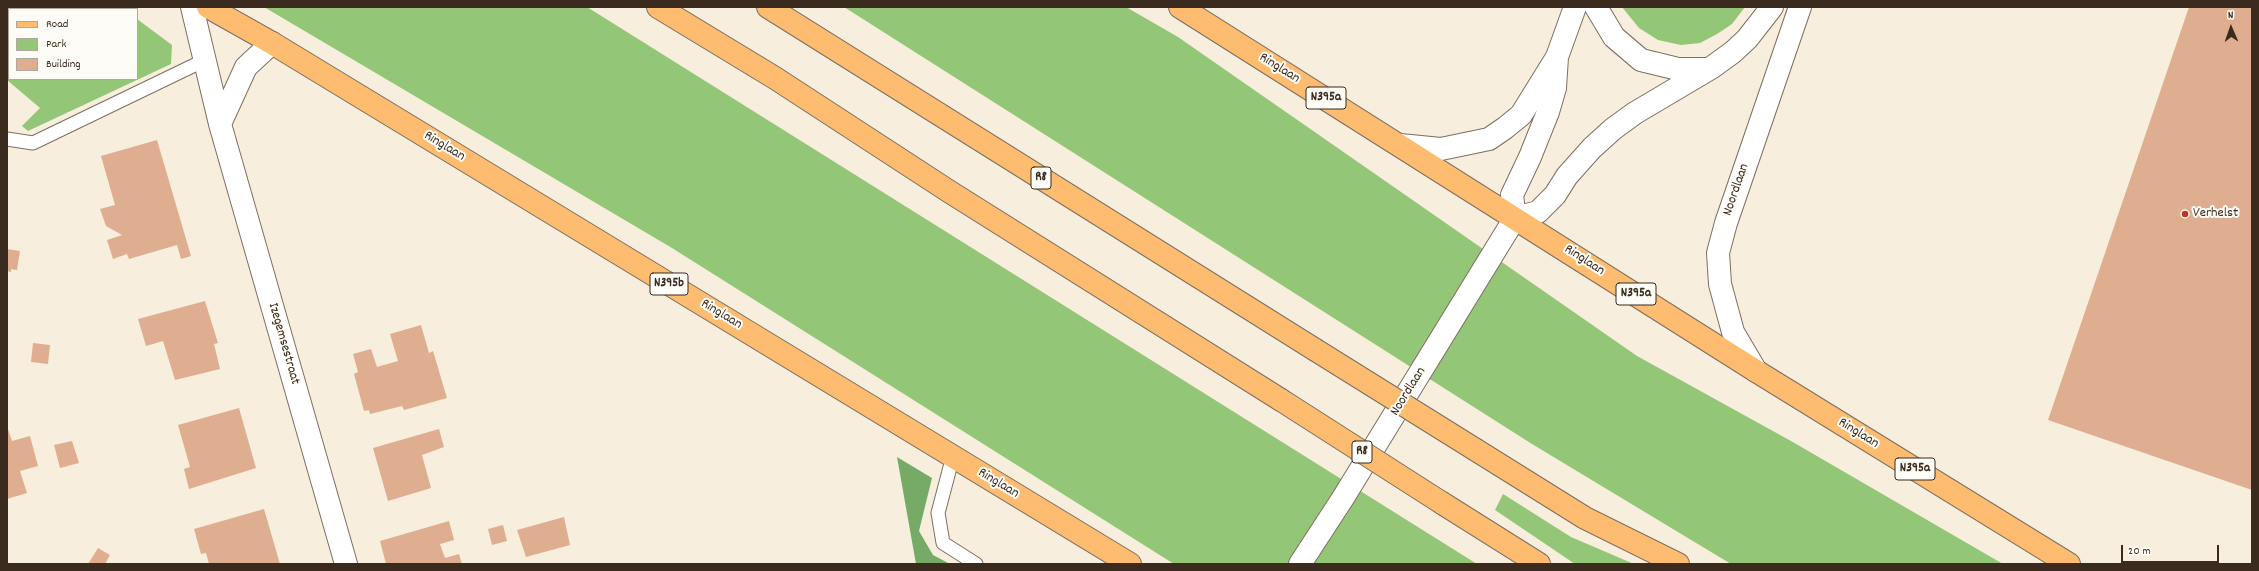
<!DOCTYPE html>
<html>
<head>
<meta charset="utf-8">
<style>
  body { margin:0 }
  #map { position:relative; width:2259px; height:571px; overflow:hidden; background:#f7eedd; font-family:Dekko,sans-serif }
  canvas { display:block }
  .frame { position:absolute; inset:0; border:8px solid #3b2a1e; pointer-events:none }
  .legend { position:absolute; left:8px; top:8px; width:130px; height:72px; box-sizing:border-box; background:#fdfcf7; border:1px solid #afa8a0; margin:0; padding:5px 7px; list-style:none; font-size:12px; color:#3b2a1e }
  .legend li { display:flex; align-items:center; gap:8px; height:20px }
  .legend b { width:20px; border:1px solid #afa8a0 }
  .north { position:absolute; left:2211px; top:8px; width:40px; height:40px; -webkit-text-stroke:3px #fdfcf7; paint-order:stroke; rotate:358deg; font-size:11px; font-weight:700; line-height:16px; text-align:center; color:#3b2a1e }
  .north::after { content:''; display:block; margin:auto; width:14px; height:18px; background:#3b2a1e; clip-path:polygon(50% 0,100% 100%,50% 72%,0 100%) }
  .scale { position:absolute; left:2121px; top:545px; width:98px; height:18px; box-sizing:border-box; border:2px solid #3b2a1e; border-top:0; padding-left:5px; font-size:12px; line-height:14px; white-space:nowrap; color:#3b2a1e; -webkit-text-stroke:3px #fdfcf7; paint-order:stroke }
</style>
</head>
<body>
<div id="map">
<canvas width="2259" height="571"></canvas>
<div class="frame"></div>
<ul class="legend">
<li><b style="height:5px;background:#fdbc6f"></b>Road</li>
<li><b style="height:11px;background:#93c676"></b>Park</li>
<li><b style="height:11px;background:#dfae90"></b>Building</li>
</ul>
<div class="north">N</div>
<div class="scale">20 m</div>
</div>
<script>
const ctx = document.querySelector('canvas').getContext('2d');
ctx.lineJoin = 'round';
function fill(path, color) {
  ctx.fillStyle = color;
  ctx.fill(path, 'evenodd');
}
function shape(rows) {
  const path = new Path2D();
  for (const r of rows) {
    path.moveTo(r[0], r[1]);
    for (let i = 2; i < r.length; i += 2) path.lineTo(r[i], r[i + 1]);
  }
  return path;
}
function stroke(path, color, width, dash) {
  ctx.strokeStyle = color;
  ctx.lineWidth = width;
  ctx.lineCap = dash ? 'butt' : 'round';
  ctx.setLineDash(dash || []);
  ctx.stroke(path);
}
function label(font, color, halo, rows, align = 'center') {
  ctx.font = font + ' Dekko,sans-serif';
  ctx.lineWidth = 4;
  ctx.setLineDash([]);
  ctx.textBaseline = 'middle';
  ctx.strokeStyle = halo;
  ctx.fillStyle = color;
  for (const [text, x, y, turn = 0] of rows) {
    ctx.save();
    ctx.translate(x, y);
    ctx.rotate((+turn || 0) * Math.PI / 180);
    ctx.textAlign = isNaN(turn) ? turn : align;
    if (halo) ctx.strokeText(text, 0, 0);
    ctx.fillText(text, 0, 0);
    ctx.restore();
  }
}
const green = shape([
  [7,7,122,7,125,9,9,9,9,79,137,79,137,19,172,45,171,64,28,131,22,126,40,108,7,80],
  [264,7,587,7,1477,564,1174,564,672,248],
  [844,7,1126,7,1178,37,1637,356,1791,441,2003,564,1731,564,1532,444],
  [1622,7,1745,7,1732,24,1717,34,1700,43,1681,45,1658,40,1639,28],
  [1503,494,1571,537,1634,564,1575,564,1495,510]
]);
const forest = shape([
  [897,457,932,478,919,531,933,555,950,564,916,564]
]);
const building = shape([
  [2189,7,2252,7,2252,490,2048,420],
  [157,140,191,256,181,259,177,245,129,259,127,254,113,259,107,240,122,235,106,226,100,209,115,205,101,156],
  [7,249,20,251,17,270,11,269,11,272,7,271],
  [205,301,218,343,214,344,220,369,175,380,163,341,146,346,138,319],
  [421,325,429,353,433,351,447,398,404,410,402,406,370,414,369,410,364,411,354,374,358,372,353,354,371,349,377,367,398,361,390,334],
  [33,343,50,345,48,364,31,362],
  [239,408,256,468,189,489,184,469,190,467,178,425],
  [7,426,12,441,30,436,38,466,20,471,27,493,7,499],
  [439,429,444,447,422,455,431,488,388,501,373,448],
  [72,441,79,463,60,468,54,445],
  [264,509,280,564,209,564,206,553,201,554,194,529],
  [564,517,570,545,526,557,517,530],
  [449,521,454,540,440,544,445,558,459,554,462,564,386,564,380,541],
  [503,525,507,541,492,545,488,529],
  [98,548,110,555,105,564,88,564]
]);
const service = shape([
  [7,139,33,143,205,60],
  [953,456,938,513,943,543,976,564]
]);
const tertiary = shape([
  [192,7,220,124,346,564],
  [1596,7,1614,37,1641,60,1678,69,1708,69],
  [220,124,246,67,272,43],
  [1400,145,1441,149,1489,139,1505,128,1521,115,1557,57,1575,7],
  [1515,218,1538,212,1555,195,1567,176,1592,148,1613,129,1635,113,1711,68,1733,52,1747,39,1772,7],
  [1756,371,1733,332,1720,284,1718,253,1726,223,1800,7],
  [1300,564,1343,498,1515,218,1512,195,1530,157,1548,112,1555,88,1557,57]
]);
const primary = shape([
  [208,7,272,43,1130,564],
  [1180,7,1756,371,2069,564]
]);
const motorway = shape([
  [658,7,775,78,950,192,1281,400],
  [768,7,1314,349],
  [1476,450,1585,518,1678,564],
  [1442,503,1539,564]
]);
const motorwayBridge = shape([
  [1314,349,1476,450],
  [1281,400,1442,503]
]);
const markers = [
  [2185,214,4,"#c8321e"]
];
const shields = [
  [1326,98,40],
  [1041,178,20],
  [669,284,38],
  [1636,294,40],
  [1362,452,20],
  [1915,469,40]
];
const shieldNames = [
  ["N395a",1326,98],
  ["R8",1041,178],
  ["N395b",669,284],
  ["N395a",1636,294],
  ["R8",1362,452],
  ["N395a",1915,469]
];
const streetNames = [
  ["Ringlaan",1279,69,32],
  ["Ringlaan",444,147,31],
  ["Noordlaan",1737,190,-71],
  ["Ringlaan",1584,261,33],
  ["Ringlaan",721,315,31],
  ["Izegemsestraat",283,344,74],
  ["Noordlaan",1409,392,-58],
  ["Ringlaan",1858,434,32],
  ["Ringlaan",998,484,31]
];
const poiNames = [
  ["Verhelst",2193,214]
];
fill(green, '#93c676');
fill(forest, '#76ab67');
fill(building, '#dfae90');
stroke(service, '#7d6f61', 15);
stroke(tertiary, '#7d6f61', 24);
stroke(primary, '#7d6f61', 24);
stroke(motorway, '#7d6f61', 24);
stroke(service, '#fff', 13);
stroke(tertiary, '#fff', 22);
stroke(primary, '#fdbc6f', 22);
stroke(motorway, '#fdbc6f', 22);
stroke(motorwayBridge, '#7d6f61', 24, []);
stroke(motorwayBridge, '#fdbc6f', 22);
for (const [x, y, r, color] of markers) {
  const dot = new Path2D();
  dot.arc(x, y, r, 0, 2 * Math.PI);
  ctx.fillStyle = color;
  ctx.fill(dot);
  stroke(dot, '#fdfcf7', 1.5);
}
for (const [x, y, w] of shields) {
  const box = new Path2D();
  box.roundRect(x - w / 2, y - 11, w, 22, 3);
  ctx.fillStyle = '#fdfcf7';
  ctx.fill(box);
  stroke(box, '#3b2a1e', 1);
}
label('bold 13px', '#3b2a1e', null, shieldNames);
label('14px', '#3b2a1e', '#fdfcf7', streetNames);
label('14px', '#3b2a1e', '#fdfcf7', poiNames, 'left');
</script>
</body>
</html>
